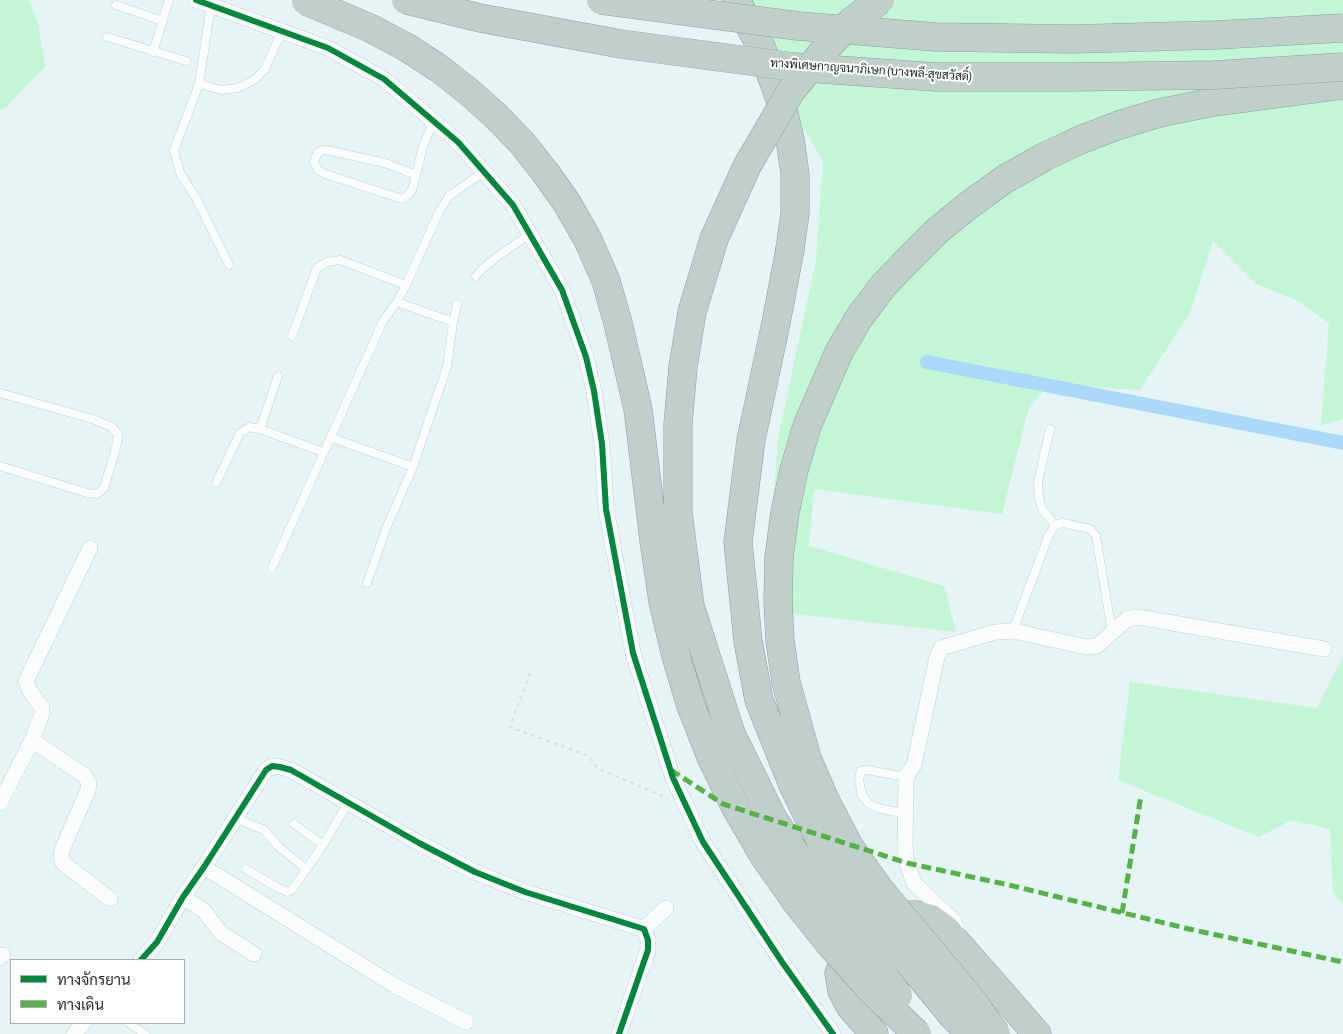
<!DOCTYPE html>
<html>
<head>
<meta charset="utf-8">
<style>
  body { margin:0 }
  #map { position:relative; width:1343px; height:1034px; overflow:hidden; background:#e5f4f4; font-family:"Asap Condensed",Sarabun,sans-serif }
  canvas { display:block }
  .legend { position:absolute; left:10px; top:959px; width:175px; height:65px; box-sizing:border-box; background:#fff; border:1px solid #a8acac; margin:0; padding:6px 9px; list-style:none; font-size:15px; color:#263030 }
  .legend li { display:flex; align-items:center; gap:10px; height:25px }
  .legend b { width:25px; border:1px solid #a8acac }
</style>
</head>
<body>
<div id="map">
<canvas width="1343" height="1034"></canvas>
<ul class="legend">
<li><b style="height:6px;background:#00873e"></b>ทางจักรยาน</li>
<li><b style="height:6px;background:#56b246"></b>ทางเดิน</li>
</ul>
</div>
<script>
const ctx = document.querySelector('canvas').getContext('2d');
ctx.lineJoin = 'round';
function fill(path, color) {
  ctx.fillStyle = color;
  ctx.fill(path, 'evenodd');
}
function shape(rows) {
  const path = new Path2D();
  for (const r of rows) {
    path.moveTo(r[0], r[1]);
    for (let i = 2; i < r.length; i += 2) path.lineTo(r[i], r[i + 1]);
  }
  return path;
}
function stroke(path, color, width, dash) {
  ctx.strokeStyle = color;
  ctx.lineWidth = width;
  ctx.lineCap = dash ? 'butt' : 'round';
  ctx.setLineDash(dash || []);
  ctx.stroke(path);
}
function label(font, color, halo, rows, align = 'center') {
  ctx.font = font + ' "Asap Condensed",Sarabun,sans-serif';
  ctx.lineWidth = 4;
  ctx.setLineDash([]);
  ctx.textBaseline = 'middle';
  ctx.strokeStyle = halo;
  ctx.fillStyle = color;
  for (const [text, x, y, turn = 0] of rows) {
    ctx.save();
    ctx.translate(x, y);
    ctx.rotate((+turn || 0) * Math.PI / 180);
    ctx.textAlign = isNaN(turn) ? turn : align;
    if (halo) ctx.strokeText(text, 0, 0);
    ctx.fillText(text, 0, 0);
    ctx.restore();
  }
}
const green = shape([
  [0,0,29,0,38,22,45,66,5,108,0,110],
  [750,0,1343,0,1343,419,1321,425,1329,323,1296,300,1256,284,1213,241,1190,313,1140,390,1049,385,1029,407,1002,514,814,489,809,546,944,586,956,632,779,612,773,504,778,439,816,260,823,162,787,98],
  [1343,656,1343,904,1333,892,1330,829,1292,820,1259,837,1118,780,1130,682,1317,708]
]);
const canal = shape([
  [927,362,1343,443]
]);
const path = shape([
  [530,673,510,727,589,756,597,768,667,798]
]);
const service = shape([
  [116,5,163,21],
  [107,37,186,61],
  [153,52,169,0],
  [199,84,211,6],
  [416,175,412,190,407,196,402,199,325,174,318,170,314,162,318,152,324,150,331,151,385,163,416,175,423,146,434,121],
  [229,265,196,198,180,173,174,150,199,84,221,90,238,88,254,80,265,69,282,31],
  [476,276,482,269,498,256,530,234],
  [397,302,453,322],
  [292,336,317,268,327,262,340,260,406,285],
  [0,393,93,419,112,427,118,435,117,444,104,488,97,494,87,493,0,466],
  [260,429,278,376],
  [1050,429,1038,482,1039,498,1042,509,1055,525],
  [330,437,413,467],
  [216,483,240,433,249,427,260,429,323,452],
  [272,568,383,321,397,302,406,285,439,212,449,196,484,172],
  [367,583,387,526,413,467,447,367,453,322,457,304],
  [1013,631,1048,537,1055,525,1063,523,1090,529,1096,536,1112,632],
  [906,814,878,808,869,804,862,795,859,779,861,771,867,770,906,777],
  [235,818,264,830,279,847,306,869],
  [294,824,323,845],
  [246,869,278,888,288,892,292,890,323,845,348,803],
  [129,1023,145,1034]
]);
const minor = shape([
  [196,0,328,48,384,79,458,142,513,205,562,290,586,357,594,391,602,444,606,509,633,653,673,778,703,842,782,962,833,1034],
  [32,740,85,776,89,783,88,790,62,850,61,857,63,863,110,899],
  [0,803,32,740,42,714,42,708,30,691,26,682,28,677,90,548],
  [204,867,392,984,466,1022],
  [183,897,204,911,221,933,254,954],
  [644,929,666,908],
  [957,929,954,921,914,883,907,863,905,848,906,777,914,765,937,657,941,648,995,632,1013,631,1087,647,1097,646,1127,619,1138,617,1324,649],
  [0,958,3,955],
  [141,960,157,942,183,897,204,867,266,770,272,766,280,767,291,770,419,843,475,872,525,892,644,929,648,940,648,950,619,1034],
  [74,1034,84,1023]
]);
const motorway = shape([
  [736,0,761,47,781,102,790,139,795,174,795,213,790,249],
  [910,258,937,231,969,205,1005,179,1044,157,1080,140,1119,125,1159,113,1213,102,1343,85],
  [874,1034,850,1006,842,991,839,973,844,963,909,915,917,915,931,919,946,930,1037,1034]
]);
const motorwayBridge = shape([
  [406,0,480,18,621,44,794,67,936,77,1070,77,1214,75,1343,67],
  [601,0,798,26,936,37,1073,39,1216,35,1343,28],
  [880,0,852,21,822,53,791,91,747,166,714,239,692,312,683,367,678,424,678,512,690,606,731,734,772,817,817,888,898,995],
  [306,1,370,28,406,47,440,69,469,92,496,116,522,143,545,172,567,203,588,240,606,281,618,323,638,409,654,541,663,602,676,656,691,706,711,757,736,808,764,856,797,903,829,943,870,989,917,1034],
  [790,249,776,323,751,440,738,542,748,641,759,700,793,785,824,848,866,910,951,1014,970,1034],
  [910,258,883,286,859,318,839,352,807,426,794,470,785,512,779,557,778,601,780,641,786,682,807,758,825,800,849,846,880,890,967,994,996,1034]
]);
const quiet = shape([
  [671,770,723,804,907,863,1009,885,1189,929,1343,962],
  [1122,913,1141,795]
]);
const cycleway = shape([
  [196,0,328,48,384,79,458,142,513,205,562,290,586,357,594,391,602,444,606,509,633,653,673,778,703,842,782,962,833,1034],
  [141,960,157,942,183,897,204,867,266,770,272,766,280,767,291,770,419,843,475,872,525,892,644,929,648,940,648,950,619,1034]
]);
const streetNames = [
  ["ทางพิเศษกาญจนาภิเษก (บางพลี-สุขสวัสดิ์)",871,70,4]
];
fill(green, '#c3f6d6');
stroke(canal, '#aad9fc', 14);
stroke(service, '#c3cfcf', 9);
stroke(minor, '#c3cfcf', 16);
stroke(motorway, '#8ca29e', 29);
stroke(path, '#dce0e0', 2.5, [4, 4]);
stroke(service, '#fbfdfd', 8);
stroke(minor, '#fbfdfd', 15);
stroke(motorway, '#c0cfcc', 28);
stroke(motorwayBridge, '#8ca29e', 29, []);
stroke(motorwayBridge, '#c0cfcc', 28);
stroke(quiet, '#56b246', 5, [10, 5]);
stroke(cycleway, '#00873e', 6);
label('12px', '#263030', '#fff', streetNames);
</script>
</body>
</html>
